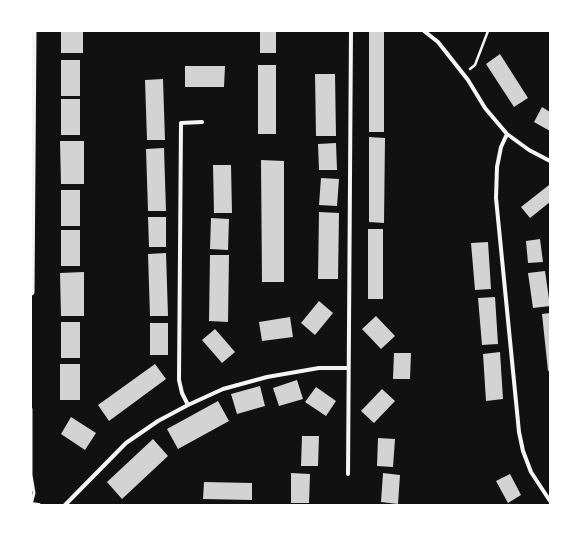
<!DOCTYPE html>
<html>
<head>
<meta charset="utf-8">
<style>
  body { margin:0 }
  #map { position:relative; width:581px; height:536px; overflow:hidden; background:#111; font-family:"Exo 2",sans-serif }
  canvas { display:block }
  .frame { position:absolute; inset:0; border:32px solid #fff; pointer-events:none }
</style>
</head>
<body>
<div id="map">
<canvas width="581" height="536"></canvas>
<div class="frame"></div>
</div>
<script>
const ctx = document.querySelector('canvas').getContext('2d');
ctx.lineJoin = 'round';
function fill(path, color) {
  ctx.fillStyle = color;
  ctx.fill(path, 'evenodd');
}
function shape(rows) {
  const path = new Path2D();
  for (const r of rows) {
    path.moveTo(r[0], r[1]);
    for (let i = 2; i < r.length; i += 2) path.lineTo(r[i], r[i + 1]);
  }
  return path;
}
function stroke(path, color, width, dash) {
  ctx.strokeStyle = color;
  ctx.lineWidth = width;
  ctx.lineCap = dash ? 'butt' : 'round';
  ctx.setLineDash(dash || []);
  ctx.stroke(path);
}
const building = shape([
  [61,31,83,31,83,53,61,53],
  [260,31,276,31,276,53,260,53],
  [369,32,384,32,384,132,369,132],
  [500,54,528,98,514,107,486,64],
  [61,60,80,60,80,96,61,96],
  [258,65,276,65,276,134,258,134],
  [185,66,225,66,224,87,185,87],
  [315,74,335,74,336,136,316,136],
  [163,79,165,140,147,140,145,80],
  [61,99,80,99,80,135,61,135],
  [542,107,550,112,550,131,534,122],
  [369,137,385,138,384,223,369,222],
  [60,141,84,141,84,184,61,184],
  [336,143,337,170,319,170,318,144],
  [164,148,166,211,148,211,146,149],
  [261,160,284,161,284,282,262,282],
  [213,165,231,165,232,213,214,213],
  [321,178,339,179,337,206,319,205],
  [549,185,550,186,550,202,530,218,521,207],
  [61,190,80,190,80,226,61,226],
  [319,212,339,213,338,279,318,279],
  [148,217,166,217,166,247,149,247],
  [211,218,229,219,228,250,210,249],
  [368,229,383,229,383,299,368,299],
  [61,230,80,230,80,266,61,266],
  [540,239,543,262,528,263,526,241],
  [488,242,491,289,475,290,471,243],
  [166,253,168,316,150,316,148,254],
  [210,255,229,255,228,322,209,321],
  [545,271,550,306,533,308,528,273],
  [84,272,84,316,61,316,60,273],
  [495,297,498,344,482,345,478,298],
  [319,301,333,313,315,335,301,323],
  [550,313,550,371,548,371,542,314],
  [376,316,395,336,381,349,362,329],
  [290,317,293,337,262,341,259,322],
  [61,322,80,322,80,358,61,358],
  [150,323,168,323,168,355,150,355],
  [215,329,235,352,222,363,202,340],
  [500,352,503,399,486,401,483,354],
  [394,353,411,353,410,379,393,379],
  [60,364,80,364,80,400,60,400],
  [155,364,166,379,109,421,98,405],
  [297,380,303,399,279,406,273,388],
  [260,386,265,406,237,414,231,394],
  [316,387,336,401,326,416,305,402],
  [382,389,395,401,374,423,361,411],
  [218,401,229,421,178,449,167,429],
  [71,417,96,433,85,450,61,434],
  [302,436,319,436,318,466,301,466],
  [378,438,395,439,393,467,377,466],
  [153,439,168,456,122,499,107,482],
  [291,473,310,474,309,503,291,503],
  [383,473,400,475,398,504,381,502],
  [510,474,521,495,508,503,496,481],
  [204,482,252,483,252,500,203,499]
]);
const path = shape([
  [470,69,475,65,488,31]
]);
const service = shape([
  [31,409,31,475,34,493,31,505]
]);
const minor = shape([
  [424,31,438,42,468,80,485,108,507,134,529,150,550,161],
  [507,134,501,147,497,167,496,198,519,432,523,451,531,472,550,501],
  [188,405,182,393,179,380,181,123,202,122],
  [348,474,351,31],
  [31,504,39,505],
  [65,505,126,443,158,421,188,405,223,389,267,377,319,368,348,368]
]);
const tertiary = shape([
  [31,292,33,31]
]);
fill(building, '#d3d3d3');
stroke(path, '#f5f5f5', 2.5);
stroke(service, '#f5f5f5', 3);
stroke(minor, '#f5f5f5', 4);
stroke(tertiary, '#f5f5f5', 7);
</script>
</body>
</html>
